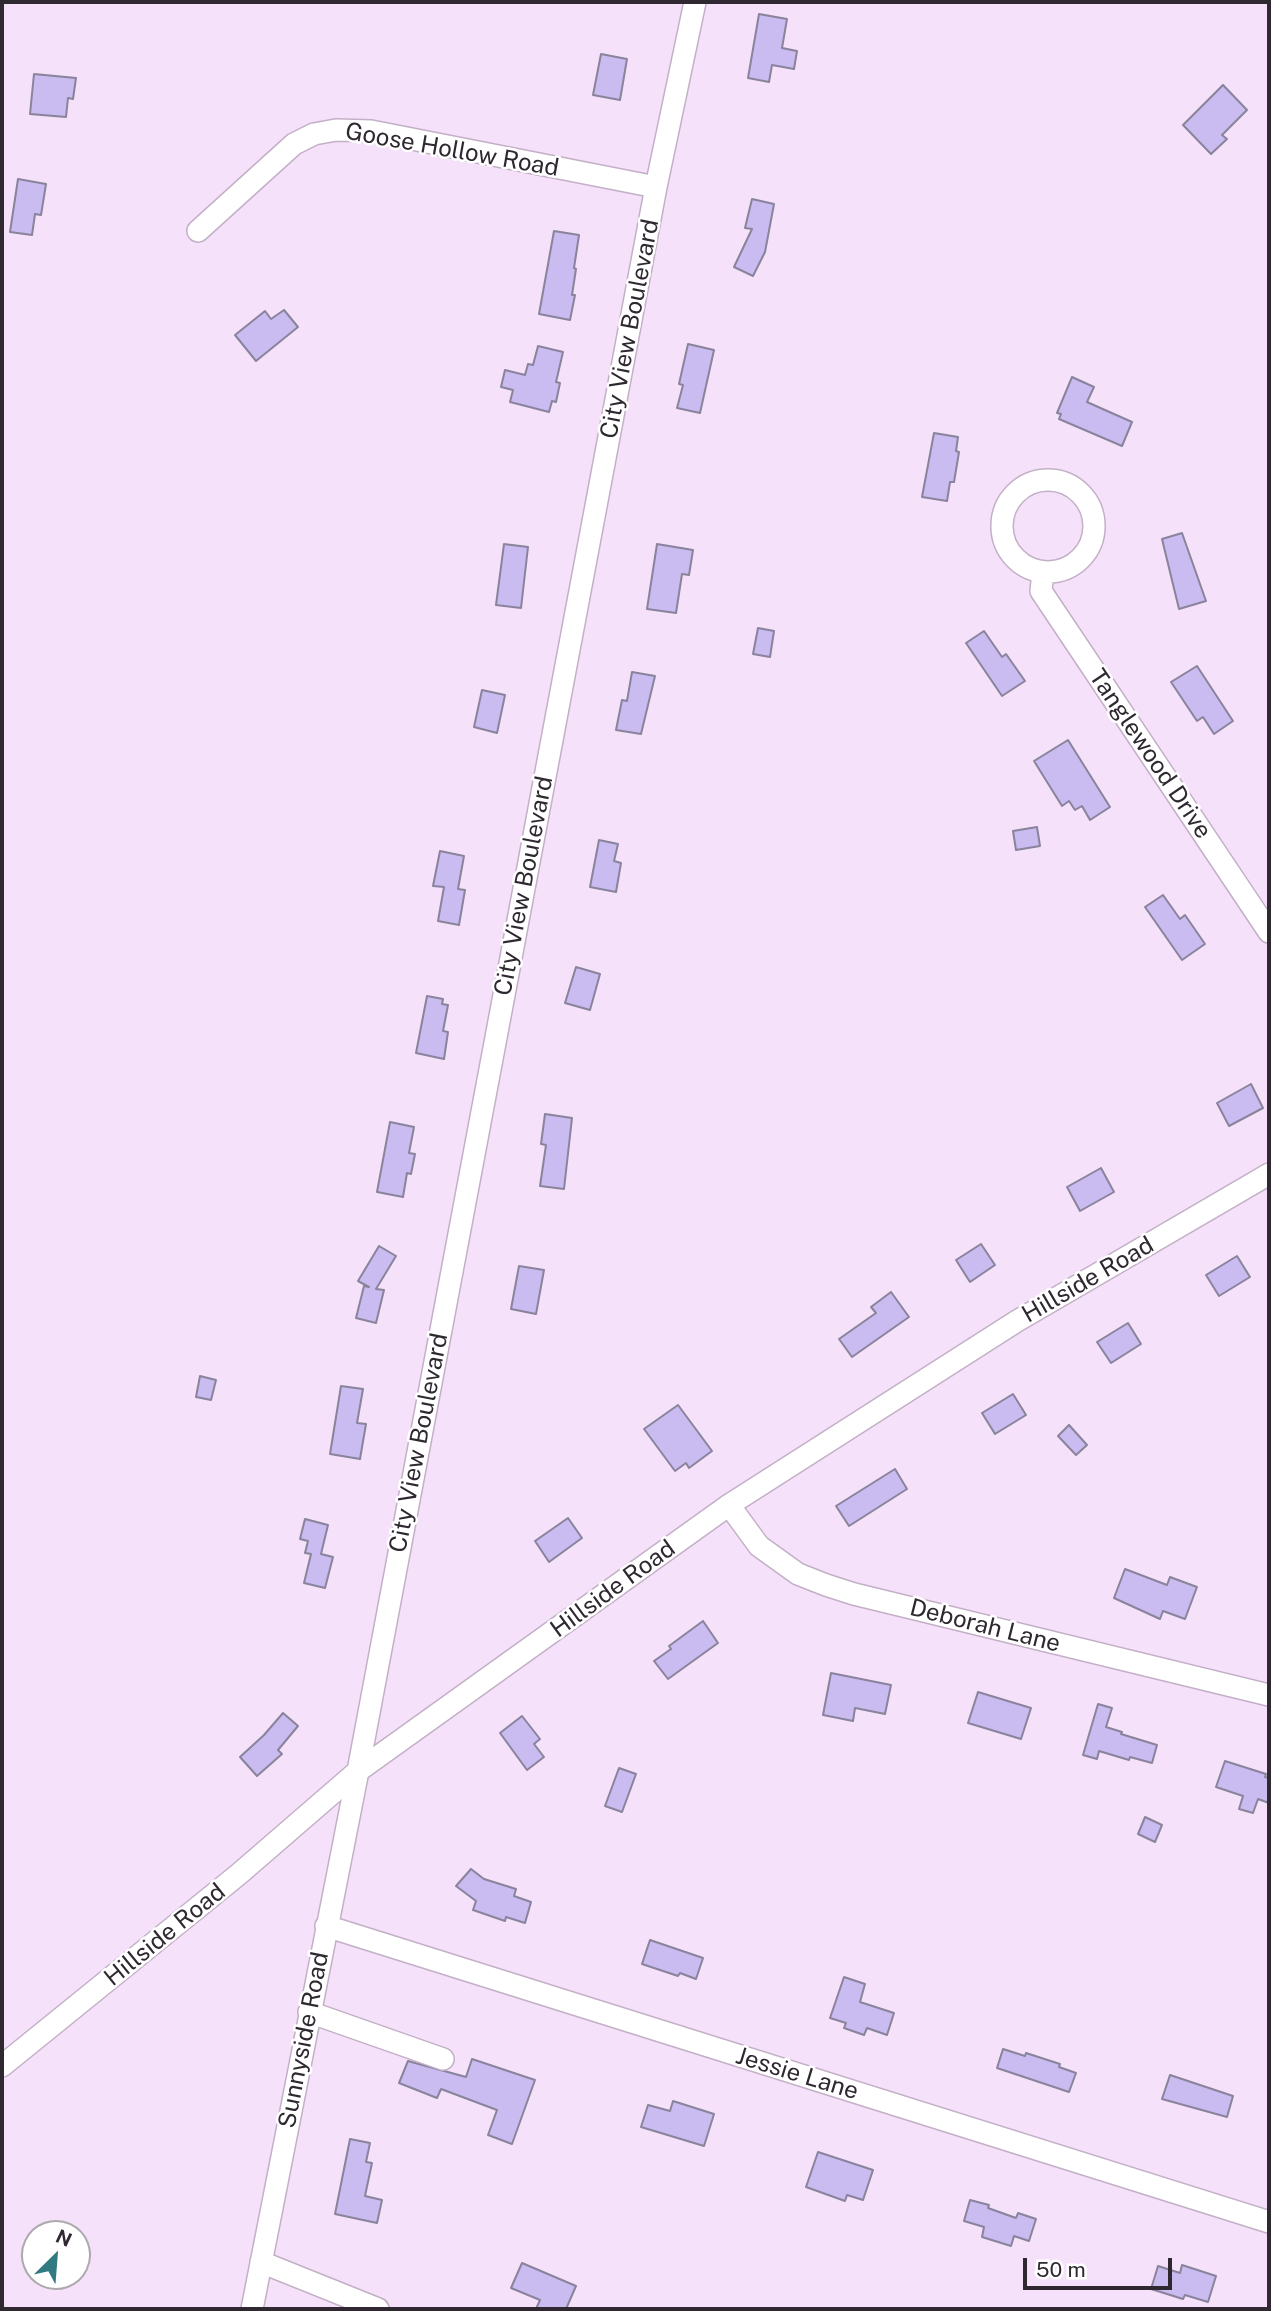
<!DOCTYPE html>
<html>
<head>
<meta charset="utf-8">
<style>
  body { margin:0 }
  #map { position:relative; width:1271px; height:2311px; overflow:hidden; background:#f5e1f9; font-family:"Public Sans",sans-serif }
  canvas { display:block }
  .frame { position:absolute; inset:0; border:4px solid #2f2831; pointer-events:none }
  .north { position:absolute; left:21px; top:2220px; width:70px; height:70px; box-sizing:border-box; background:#fff; border:2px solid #aca9ad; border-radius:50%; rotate:25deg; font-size:19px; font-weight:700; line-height:28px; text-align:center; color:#2f2831 }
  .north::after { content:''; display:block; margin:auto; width:24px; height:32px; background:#327a81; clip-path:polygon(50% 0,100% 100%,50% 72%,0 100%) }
  .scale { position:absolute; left:1023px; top:2258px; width:149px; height:32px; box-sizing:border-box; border:4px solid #2f2831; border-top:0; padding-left:9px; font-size:21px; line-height:24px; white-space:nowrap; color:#2f2831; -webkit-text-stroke:5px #fff; paint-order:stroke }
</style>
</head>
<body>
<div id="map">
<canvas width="1271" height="2311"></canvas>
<div class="frame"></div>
<div class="north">N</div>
<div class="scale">50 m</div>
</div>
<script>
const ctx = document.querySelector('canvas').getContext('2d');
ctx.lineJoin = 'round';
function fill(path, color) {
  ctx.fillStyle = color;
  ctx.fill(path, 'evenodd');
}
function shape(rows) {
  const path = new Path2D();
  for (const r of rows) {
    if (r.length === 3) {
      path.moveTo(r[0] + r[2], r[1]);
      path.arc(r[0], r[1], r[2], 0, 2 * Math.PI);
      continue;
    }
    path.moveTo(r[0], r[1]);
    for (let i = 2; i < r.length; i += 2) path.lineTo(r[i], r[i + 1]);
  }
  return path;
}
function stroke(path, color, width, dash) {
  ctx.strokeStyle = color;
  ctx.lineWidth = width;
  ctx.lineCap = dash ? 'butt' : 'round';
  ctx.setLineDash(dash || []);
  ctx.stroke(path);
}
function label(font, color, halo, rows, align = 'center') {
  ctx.font = font + ' "Public Sans",sans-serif';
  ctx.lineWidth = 5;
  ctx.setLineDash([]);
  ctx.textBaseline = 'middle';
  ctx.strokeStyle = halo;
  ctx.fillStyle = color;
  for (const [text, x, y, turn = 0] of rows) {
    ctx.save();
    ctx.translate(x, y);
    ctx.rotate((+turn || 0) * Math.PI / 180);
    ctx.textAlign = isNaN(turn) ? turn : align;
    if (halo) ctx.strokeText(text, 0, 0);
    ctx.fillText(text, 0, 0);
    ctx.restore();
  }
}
const building = shape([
  [759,14,787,19,782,48,797,51,794,69,772,65,769,82,748,78,759,14],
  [601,54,627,59,620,100,593,95,601,54],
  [34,74,76,78,73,99,68,98,66,117,30,114,34,74],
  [1223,85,1247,110,1222,135,1227,139,1211,154,1183,125,1223,85],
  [18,179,46,184,41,215,35,214,32,235,10,232,18,179],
  [752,199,774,204,765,252,753,276,734,267,752,229,745,228,752,199],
  [554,231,579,235,574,268,576,269,572,295,575,295,570,320,539,314,554,231],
  [284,310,298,327,256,361,235,335,265,311,271,319,284,310],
  [688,344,714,350,700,413,677,408,683,385,679,384,688,344],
  [538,346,563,352,556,382,560,383,556,402,552,401,549,412,510,402,513,390,501,387,505,370,525,375,528,364,533,365,538,346],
  [1072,377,1094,387,1087,402,1132,422,1122,446,1059,419,1061,414,1057,413,1072,377],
  [934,433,958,437,956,451,959,452,954,482,950,482,947,501,922,497,934,433],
  [1182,533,1206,601,1179,609,1162,539,1182,533],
  [504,544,528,547,521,608,496,605,504,544],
  [657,544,693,550,689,575,682,574,676,613,647,609,657,544],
  [758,628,774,631,770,657,753,654,758,628],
  [984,631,1002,657,1006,654,1025,681,1002,696,966,643,984,631],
  [1197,666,1233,721,1214,734,1203,717,1197,721,1171,682,1197,666],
  [632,672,655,676,641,734,616,730,622,700,627,701,632,672],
  [482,690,505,695,497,733,474,727,482,690],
  [1068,740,1110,807,1090,820,1082,806,1075,810,1069,801,1062,806,1034,761,1068,740],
  [1037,827,1040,846,1016,850,1013,831,1037,827],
  [599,840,618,844,614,861,621,863,616,892,590,887,599,840],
  [440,851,464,856,458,889,465,890,459,925,438,921,444,887,433,886,440,851],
  [1163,895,1180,919,1185,915,1205,944,1182,960,1145,907,1163,895],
  [576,967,600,974,590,1010,565,1003,576,967],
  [427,996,443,999,442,1004,448,1005,443,1031,448,1032,444,1059,416,1053,427,996],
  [1251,1084,1263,1108,1229,1126,1217,1103,1251,1084],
  [545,1114,572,1118,564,1189,540,1186,546,1145,541,1144,545,1114],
  [390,1122,414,1127,409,1153,415,1154,411,1174,407,1173,403,1197,377,1192,390,1122],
  [1101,1168,1114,1192,1080,1211,1067,1187,1101,1168],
  [981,1244,995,1265,970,1282,956,1260,981,1244],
  [379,1246,396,1256,376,1289,384,1290,376,1323,356,1318,364,1286,369,1287,358,1281,379,1246],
  [1237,1256,1250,1277,1219,1296,1206,1275,1237,1256],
  [519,1266,544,1270,536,1314,511,1309,519,1266],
  [891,1292,909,1317,852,1357,839,1339,876,1313,871,1307,891,1292],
  [1128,1323,1141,1344,1111,1363,1097,1342,1128,1323],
  [200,1376,216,1380,211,1400,196,1397,200,1376],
  [341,1386,363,1389,357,1423,366,1424,360,1459,330,1454,341,1386],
  [1013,1394,1026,1415,995,1434,982,1413,1013,1394],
  [678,1405,712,1451,689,1468,686,1463,675,1471,644,1429,678,1405],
  [1069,1425,1087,1445,1076,1455,1058,1436,1069,1425],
  [895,1469,907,1489,849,1526,836,1506,895,1469],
  [568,1518,582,1538,549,1562,535,1541,568,1518],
  [305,1519,328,1525,321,1554,333,1557,325,1588,304,1583,311,1554,305,1553,308,1541,300,1539,305,1519],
  [1125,1569,1167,1585,1170,1577,1197,1587,1185,1619,1163,1611,1160,1619,1114,1598,1125,1569],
  [703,1621,718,1643,668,1679,654,1661,671,1649,669,1646,703,1621],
  [831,1673,891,1685,885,1714,855,1708,853,1721,823,1715,831,1673],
  [978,1692,1031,1708,1021,1739,968,1723,978,1692],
  [1098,1704,1112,1708,1106,1727,1122,1732,1121,1734,1157,1745,1152,1763,1130,1757,1129,1760,1099,1751,1097,1759,1083,1755,1098,1704],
  [283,1713,298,1726,278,1750,282,1754,257,1776,240,1757,264,1735,283,1713],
  [522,1716,540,1739,534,1744,544,1757,527,1770,500,1733,522,1716],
  [1225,1761,1266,1774,1265,1777,1269,1778,1269,1803,1258,1799,1253,1813,1239,1809,1243,1796,1216,1787,1225,1761],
  [619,1768,636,1774,622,1812,605,1806,619,1768],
  [1145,1817,1162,1825,1155,1842,1138,1834,1145,1817],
  [471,1869,484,1879,516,1889,514,1896,531,1902,525,1923,506,1917,505,1921,473,1910,476,1901,456,1886,471,1869],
  [650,1940,703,1958,696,1979,680,1973,678,1976,642,1964,650,1940],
  [844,1977,865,1984,860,2002,894,2013,887,2035,867,2028,864,2035,844,2028,846,2023,830,2018,844,1977],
  [1003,2049,1025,2056,1026,2053,1060,2064,1059,2067,1076,2073,1069,2092,997,2068,1003,2049],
  [472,2059,535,2080,512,2144,488,2135,497,2110,441,2089,437,2098,399,2083,408,2061,466,2077,472,2059],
  [1170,2075,1233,2096,1227,2117,1162,2099,1170,2075],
  [673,2101,714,2114,704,2146,641,2127,648,2105,670,2111,673,2101],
  [350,2139,370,2143,366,2162,372,2163,365,2196,382,2200,377,2223,335,2214,350,2139],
  [818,2152,873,2170,863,2200,847,2195,845,2201,806,2187,818,2152],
  [970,2200,989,2205,988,2208,1016,2218,1018,2213,1036,2219,1029,2241,1014,2236,1011,2246,982,2237,984,2227,964,2221,970,2200],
  [522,2263,576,2286,566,2309,536,2309,540,2300,511,2288,522,2263],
  [1182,2265,1216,2276,1208,2302,1185,2295,1183,2299,1151,2289,1158,2266,1180,2273,1182,2265]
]);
const minor = shape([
  [198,231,294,144,314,134,336,130,371,131,656,187],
  [1048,526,46],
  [1043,572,1041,591,1269,932],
  [729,1505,759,1546,798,1574,826,1585,854,1594,1269,1695],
  [326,1926,1269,2222],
  [309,2012,443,2059],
  [2,2066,239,1874,358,1771,729,1505,1017,1321,1269,1174],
  [261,2262,378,2309],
  [252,2309,358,1771,656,187,695,2]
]);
const streetNames = [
  ["Goose Hollow Road",452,150,10],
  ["City View Boulevard",630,329,-79],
  ["Tanglewood Drive",1150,754,56],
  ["City View Boulevard",524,886,-79],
  ["Hillside Road",1088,1280,-30],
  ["City View Boulevard",419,1443,-79],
  ["Hillside Road",613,1589,-36],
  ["Deborah Lane",985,1626,14],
  ["Hillside Road",165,1935,-39],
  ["Sunnyside Road",304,2040,-79],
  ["Jessie Lane",797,2074,17]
];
fill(building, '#cabbf1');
stroke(building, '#89839c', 2);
stroke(minor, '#c3b0c7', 24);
stroke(minor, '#fff', 21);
label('24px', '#2f2831', '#fff', streetNames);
</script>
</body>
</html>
